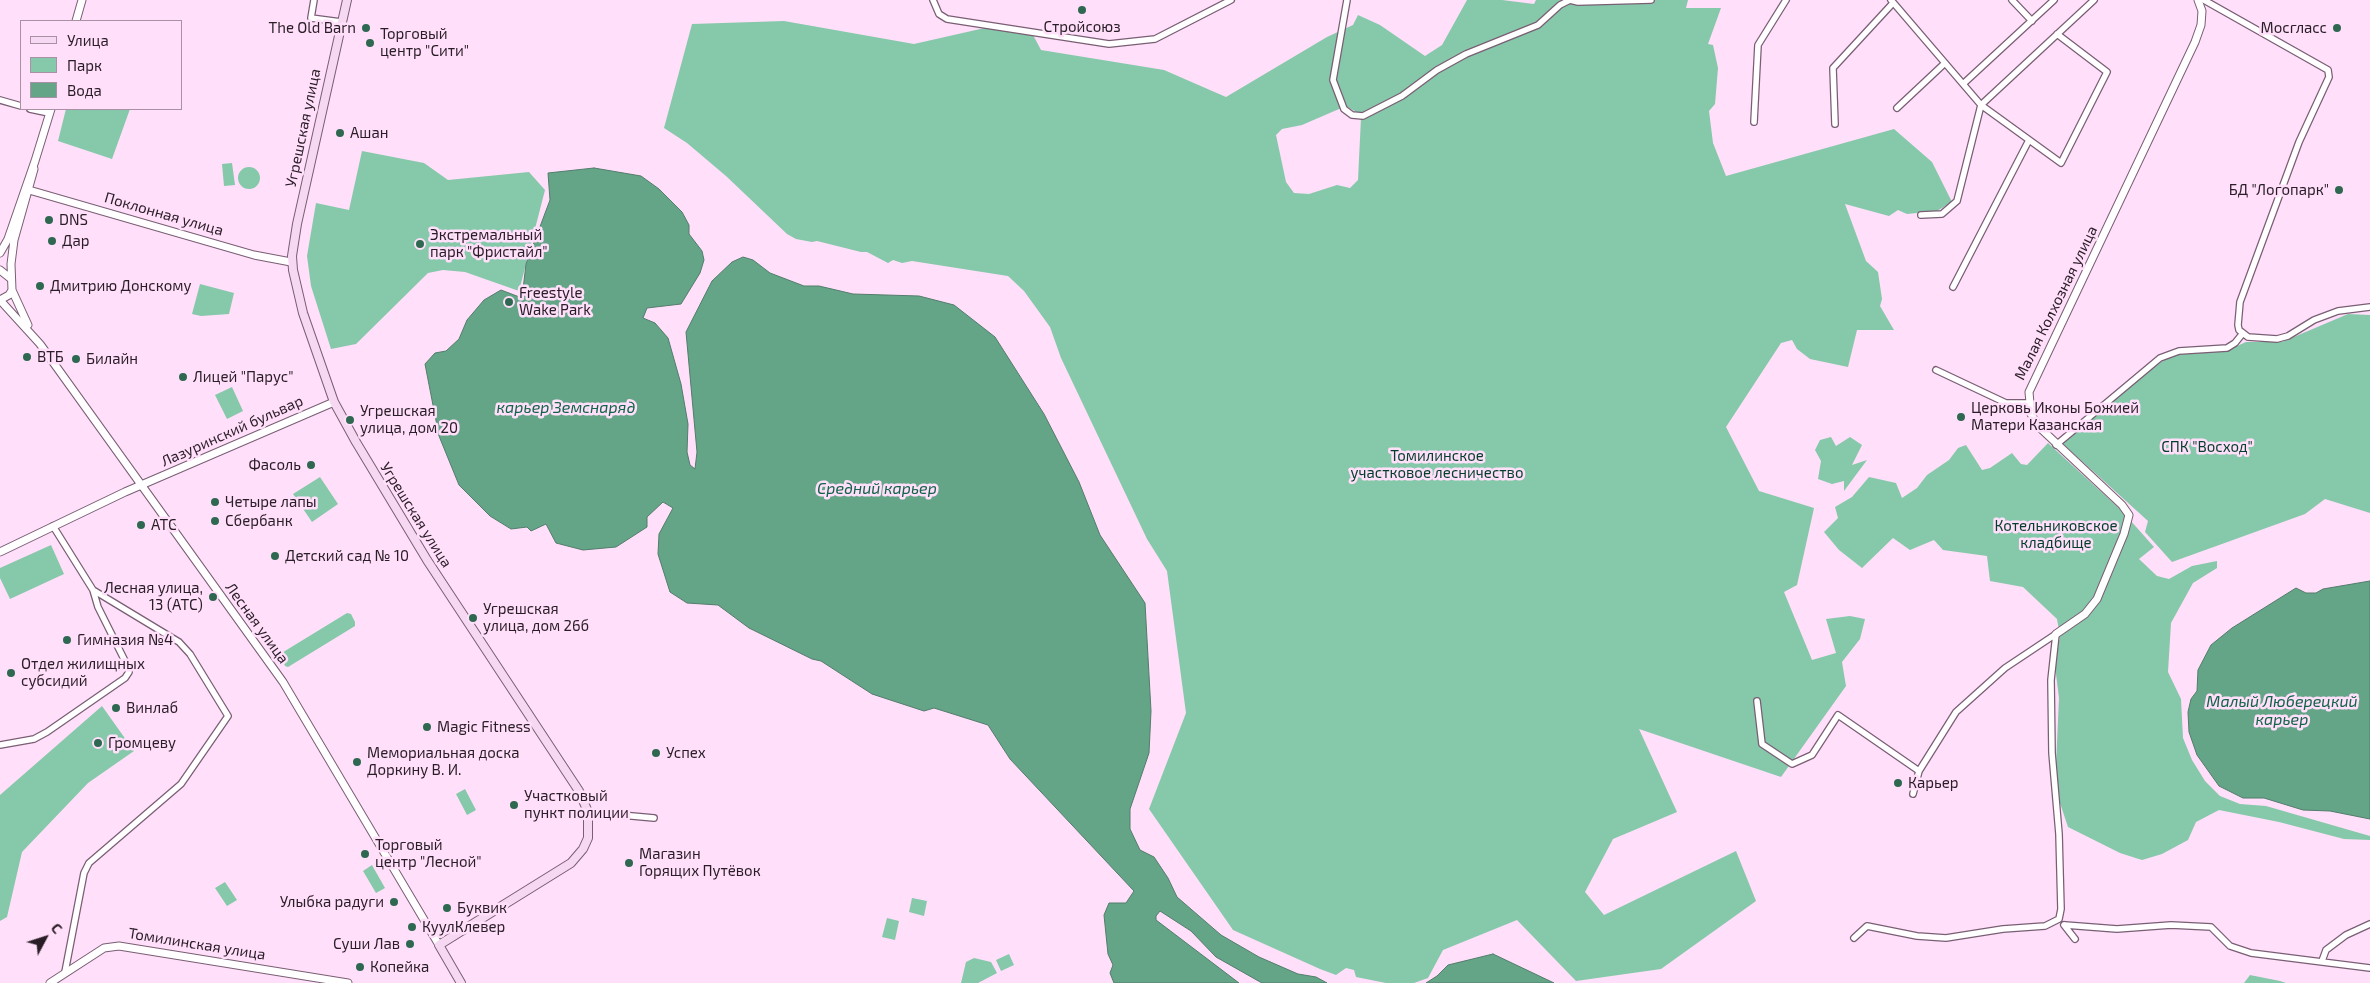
<!DOCTYPE html>
<html>
<head>
<meta charset="utf-8">
<style>
  body { margin:0 }
  #map { position:relative; width:2370px; height:983px; overflow:hidden; background:#ffdff9; font-family:"Exo 2",sans-serif }
  canvas { display:block }
  .legend { position:absolute; left:20px; top:20px; width:162px; height:90px; box-sizing:border-box; background:#ffdff9; border:1px solid #a991a5; margin:0; padding:6px 9px; list-style:none; font-size:15px; color:#291d27 }
  .legend li { display:flex; align-items:center; gap:10px; height:25px }
  .legend b { width:25px; border:1px solid #a991a5 }
  .north { position:absolute; left:20px; top:913px; width:50px; height:50px; -webkit-text-stroke:4px #ffdff9; paint-order:stroke; rotate:50deg; font-size:14px; font-weight:700; line-height:20px; text-align:center; color:#291d27 }
  .north::after { content:''; display:block; margin:auto; width:18px; height:22px; background:#291d27; clip-path:polygon(50% 0,100% 100%,50% 72%,0 100%) }
</style>
</head>
<body>
<div id="map">
<canvas width="2370" height="983"></canvas>
<ul class="legend">
<li><b style="height:6px;background:#f7d8f3"></b>Улица</li>
<li><b style="height:14px;background:#86c8aa"></b>Парк</li>
<li><b style="height:14px;background:#64a588"></b>Вода</li>
</ul>
<div class="north">С</div>
</div>
<script>
const ctx = document.querySelector('canvas').getContext('2d');
ctx.lineJoin = 'round';
function fill(path, color) {
  ctx.fillStyle = color;
  ctx.fill(path, 'evenodd');
}
function shape(rows) {
  const path = new Path2D();
  for (const r of rows) {
    if (r.length === 3) {
      path.moveTo(r[0] + r[2], r[1]);
      path.arc(r[0], r[1], r[2], 0, 2 * Math.PI);
      continue;
    }
    path.moveTo(r[0], r[1]);
    for (let i = 2; i < r.length; i += 2) path.lineTo(r[i], r[i + 1]);
  }
  return path;
}
function stroke(path, color, width, dash) {
  ctx.strokeStyle = color;
  ctx.lineWidth = width;
  ctx.lineCap = dash ? 'butt' : 'round';
  ctx.setLineDash(dash || []);
  ctx.stroke(path);
}
function label(font, color, halo, rows, align = 'center') {
  ctx.font = font + ' "Exo 2",sans-serif';
  ctx.lineWidth = 5;
  ctx.setLineDash([]);
  ctx.textBaseline = 'middle';
  ctx.strokeStyle = halo;
  ctx.fillStyle = color;
  for (const [text, x, y, turn = 0] of rows) {
    ctx.save();
    ctx.translate(x, y);
    ctx.rotate((+turn || 0) * Math.PI / 180);
    ctx.textAlign = isNaN(turn) ? turn : align;
    if (halo) ctx.strokeText(text, 0, 0);
    ctx.fillText(text, 0, 0);
    ctx.restore();
  }
}
const green = shape([
  [1467,0,1502,0,1534,4,1536,0,1688,0,1686,8,1721,8,1708,44,1713,45,1718,68,1715,104,1709,111,1713,143,1726,176,1894,129,1932,162,1952,202,1937,211,1907,214,1898,210,1889,216,1845,204,1866,261,1878,272,1882,299,1880,306,1894,330,1857,330,1848,367,1810,359,1797,349,1792,340,1781,343,1726,427,1759,491,1814,508,1797,585,1784,592,1812,660,1836,653,1826,619,1850,616,1865,619,1860,639,1842,662,1846,686,1781,777,1639,729,1677,812,1613,839,1585,892,1604,915,1736,851,1756,901,1661,969,1576,981,1517,920,1443,950,1428,978,1414,983,1386,983,1356,977,1354,970,1346,968,1336,975,1320,969,1233,930,1149,809,1186,713,1167,571,1147,539,1061,358,1050,327,1024,291,1008,276,912,261,902,263,893,260,888,263,867,252,861,252,817,241,812,242,796,239,787,234,726,176,687,143,664,128,692,24,784,21,914,44,989,27,1032,33,1041,50,1164,70,1226,97,1327,37,1353,25,1358,15,1380,25,1425,56,1442,45],
  [1346,106,1358,113,1361,118,1358,180,1350,188,1337,185,1309,194,1294,193,1286,182,1276,135,1282,129,1302,125],
  [66,109,130,109,112,159,58,141],
  [362,151,424,163,448,180,529,172,545,190,519,291,465,272,443,270,428,273,356,344,331,349,311,286,307,256,316,203,349,210],
  [232,163,235,185,224,186,222,164],
  [249,178,11],
  [200,284,234,293,229,314,201,316,192,314],
  [2348,314,2370,315,2370,513,2325,499,2305,514,2172,562,2145,532,2148,521,2063,444,2064,440,2153,367,2173,355,2228,350,2246,342,2282,342],
  [232,387,243,411,227,419,215,395],
  [1831,437,1836,446,1850,437,1862,445,1852,465,1867,460,1844,491,1844,481,1832,484,1818,479,1821,461,1815,450,1820,440],
  [2048,443,2122,511,2154,547,2139,559,2157,576,2169,579,2192,566,2217,561,2217,568,2193,583,2171,623,2168,672,2181,699,2183,738,2192,760,2205,781,2220,796,2240,804,2266,806,2370,836,2370,840,2344,839,2279,822,2219,810,2196,822,2188,840,2162,854,2142,860,2120,853,2068,827,2060,803,2056,765,2059,698,2055,666,2060,636,2057,619,2023,587,1990,581,1987,556,1943,550,1934,540,1910,550,1893,538,1862,568,1839,550,1824,532,1838,518,1835,507,1852,497,1869,477,1896,483,1902,498,1917,488,1927,475,1949,460,1958,448,1966,445,1982,470,1990,468,2012,453,2021,464,2027,465],
  [320,477,338,504,312,522,293,494],
  [51,545,64,574,10,599,0,578,0,568],
  [347,613,351,614,355,622,355,626,288,667,285,666,280,654],
  [102,706,134,751,88,783,22,852,7,917,0,921,0,795],
  [465,789,476,810,467,815,456,794],
  [372,865,385,888,376,893,363,871],
  [225,882,237,900,227,906,215,888],
  [912,898,927,901,924,916,909,912],
  [887,918,899,921,895,940,882,937],
  [1009,954,1014,965,1001,971,996,960],
  [974,958,991,962,997,973,978,983,961,983,966,962],
  [2250,975,2280,981,2286,983,2244,983]
]);
const water = shape([
  [594,168,641,176,659,189,682,212,689,225,689,234,702,251,704,260,700,273,681,304,647,308,643,318,655,323,668,338,681,384,688,424,687,452,690,465,695,469,697,452,686,332,712,281,732,262,743,257,753,260,770,273,804,286,819,286,853,294,919,296,954,305,995,337,1044,414,1079,482,1100,535,1145,603,1151,711,1149,753,1130,809,1130,829,1140,850,1154,857,1168,878,1177,897,1221,935,1259,957,1298,974,1316,977,1327,983,1262,983,1216,957,1191,931,1160,911,1156,916,1156,920,1239,983,1114,983,1110,973,1113,965,1108,954,1104,915,1109,903,1126,903,1134,891,1010,759,988,725,934,708,924,711,872,694,821,661,812,659,749,628,718,605,687,603,670,592,658,554,659,534,673,508,663,502,647,517,647,527,616,547,583,550,556,543,546,524,531,531,527,527,511,529,490,516,459,485,439,436,425,364,435,353,446,351,459,339,467,320,484,300,501,290,522,298,526,264,550,200,548,173,594,168],
  [2370,581,2370,819,2330,811,2303,810,2264,798,2243,798,2219,786,2197,755,2189,732,2188,712,2191,699,2197,691,2198,670,2211,645,2232,628,2296,588,2306,593,2316,593,2323,589,2370,581],
  [1493,954,1554,983,1426,983,1437,976,1448,965,1493,954]
]);
const minor = shape([
  [314,0,311,18,341,22],
  [933,0,939,14,947,19,1109,44,1155,39,1231,0],
  [1347,0,1333,80,1344,109,1352,115,1363,116,1402,96,1437,70,1466,54,1538,25,1560,5,1570,0],
  [1570,0,1578,2,1651,0],
  [1891,0,1981,105,2061,163,2107,72,2057,34],
  [2012,0,2032,21],
  [2204,0,2328,70,2329,77,2299,142,2240,302,2238,325,2239,330,2248,337,2277,339,2288,336,2314,320,2338,311,2370,307],
  [1963,84,2054,0],
  [0,100,21,106],
  [1897,108,1945,63],
  [30,109,49,113],
  [1754,122,1758,45,1786,0],
  [1835,124,1833,68,1893,3],
  [1921,215,1942,214,1957,201,1981,105,2094,0],
  [1953,287,2029,140],
  [1936,370,2006,403,2028,403],
  [2056,445,2160,358,2179,351,2227,348,2235,343,2243,333],
  [53,526,93,590,179,642,190,654,228,716,181,784,89,863,84,873,65,972],
  [1757,701,1762,744,1792,764,1812,755,1838,715,1919,771],
  [0,745,34,739,47,732,125,678,129,672,128,667,98,607,93,590],
  [1913,794,1919,771,1956,712,2005,668,2056,634],
  [588,812,654,818],
  [2064,925,2075,939],
  [2065,925,2117,929,2171,925,2211,927,2230,946,2251,953,2370,968],
  [1854,938,1867,926,1917,936,1946,938,2003,929,2045,926,2059,919,2061,909,2059,834,2052,753,2051,680,2056,634],
  [2322,961,2326,950,2346,935,2370,924]
]);
const tertiary = shape([
  [76,21,82,0],
  [29,190,254,255,291,262],
  [0,253,8,239,35,161,51,109],
  [0,270,10,278],
  [12,290,28,325],
  [0,300,40,344,283,682,439,945],
  [0,300,9,295,12,290,11,264,14,240,34,169],
  [0,552,125,492,334,402],
  [2056,634,2085,614,2097,599,2124,534,2129,515,2122,505,2038,426,2031,414,2029,392,2195,42,2201,25,2202,11,2198,0],
  [50,983,104,948,119,946,348,983]
]);
const secondary = shape([
  [347,0,297,224,292,256,293,270,303,313,334,402,356,442,427,560,579,791,588,812,588,838,583,849,571,863,439,945,461,983]
]);
const markers = [
  [1082,10,5,"#2f6850"],
  [366,28,5,"#2f6850"],
  [2337,28,5,"#2f6850"],
  [370,43,5,"#2f6850"],
  [340,133,5,"#2f6850"],
  [2339,190,5,"#2f6850"],
  [49,220,5,"#2f6850"],
  [52,241,5,"#2f6850"],
  [420,244,5,"#2f6850"],
  [40,286,5,"#2f6850"],
  [509,302,5,"#2f6850"],
  [27,357,5,"#2f6850"],
  [76,359,5,"#2f6850"],
  [183,377,5,"#2f6850"],
  [1961,417,5,"#2f6850"],
  [350,420,5,"#2f6850"],
  [311,465,5,"#2f6850"],
  [215,502,5,"#2f6850"],
  [215,521,5,"#2f6850"],
  [141,525,5,"#2f6850"],
  [275,556,5,"#2f6850"],
  [213,597,5,"#2f6850"],
  [473,618,5,"#2f6850"],
  [67,640,5,"#2f6850"],
  [11,673,5,"#2f6850"],
  [116,708,5,"#2f6850"],
  [427,727,5,"#2f6850"],
  [98,743,5,"#2f6850"],
  [656,753,5,"#2f6850"],
  [357,762,5,"#2f6850"],
  [1898,783,5,"#2f6850"],
  [514,805,5,"#2f6850"],
  [365,854,5,"#2f6850"],
  [629,863,5,"#2f6850"],
  [394,902,5,"#2f6850"],
  [447,908,5,"#2f6850"],
  [412,927,5,"#2f6850"],
  [410,944,5,"#2f6850"],
  [360,967,5,"#2f6850"]
];
const poiNames = [
  ["Стройсоюз",1082,27,"center"],
  ["The Old Barn",356,28,"right"],
  ["Мосгласс",2327,28,"right"],
  ["Торговый",380,34],
  ["центр \"Сити\"",380,51],
  ["Ашан",350,133],
  ["БД \"Логопарк\"",2329,190,"right"],
  ["DNS",59,220],
  ["Экстремальный",430,235],
  ["парк \"Фристайл\"",430,252],
  ["Дар",62,241],
  ["Дмитрию Донскому",50,286],
  ["Freestyle",519,293],
  ["Wake Park",519,310],
  ["ВТБ",37,357],
  ["Билайн",86,359],
  ["Лицей \"Парус\"",193,377],
  ["Церковь Иконы Божией",1971,408],
  ["Матери Казанская",1971,425],
  ["Угрешская",360,411],
  ["улица, дом 20",360,428],
  ["Фасоль",301,465,"right"],
  ["Четыре лапы",225,502],
  ["Сбербанк",225,521],
  ["АТС",151,525],
  ["Детский сад № 10",285,556],
  ["Лесная улица,",203,588,"right"],
  ["13 (АТС)",203,605,"right"],
  ["Угрешская",483,609],
  ["улица, дом 26б",483,626],
  ["Гимназия №4",77,640],
  ["Отдел жилищных",21,664],
  ["субсидий",21,681],
  ["Винлаб",126,708],
  ["Magic Fitness",437,727],
  ["Громцеву",108,743],
  ["Мемориальная доска",367,753],
  ["Доркину В. И.",367,770],
  ["Успех",666,753],
  ["Карьер",1908,783],
  ["Участковый",524,796],
  ["пункт полиции",524,813],
  ["Торговый",375,845],
  ["центр \"Лесной\"",375,862],
  ["Магазин",639,854],
  ["Горящих Путёвок",639,871],
  ["Улыбка радуги",384,902,"right"],
  ["Буквик",457,908],
  ["КуулКлевер",422,927],
  ["Суши Лав",400,944,"right"],
  ["Копейка",370,967]
];
const streetNames = [
  ["Угрешская улица",303,128,-78],
  ["Поклонная улица",164,214,16],
  ["Малая Колхозная улица",2056,303,-64],
  ["Лазуринский бульвар",232,431,-24],
  ["Угрешская улица",416,515,58],
  ["Лесная улица",257,623,54],
  ["Томилинская улица",197,944,9]
];
const parkNames = [
  ["СПК \"Восход\"",2207,447],
  ["Томилинское",1437,456],
  ["участковое лесничество",1437,473],
  ["Котельниковское",2056,526],
  ["кладбище",2056,543]
];
const waterNames = [
  ["карьер Земснаряд",566,408],
  ["Средний карьер",877,489],
  ["Малый Люберецкий",2282,702],
  ["карьер",2282,720]
];
fill(green, '#86c8aa');
fill(water, '#64a588');
stroke(water, '#527c6b', 1);
stroke(minor, '#795e74', 8);
stroke(tertiary, '#795e74', 9);
stroke(secondary, '#795e74', 10);
stroke(minor, '#fff', 5.5);
stroke(tertiary, '#fff', 7);
stroke(secondary, '#f7d8f3', 8);
for (const [x, y, r, color] of markers) {
  const dot = new Path2D();
  dot.arc(x, y, r, 0, 2 * Math.PI);
  ctx.fillStyle = color;
  ctx.fill(dot);
  stroke(dot, '#ffdff9', 2);
}
label('15px', '#291d27', '#ffdff9', poiNames, 'left');
label('15px', '#291d27', '#ffdff9', streetNames);
label('15px', '#033e2a', '#ffdff9', parkNames);
label('italic 16px', '#126448', '#ffdff9', waterNames);
</script>
</body>
</html>
